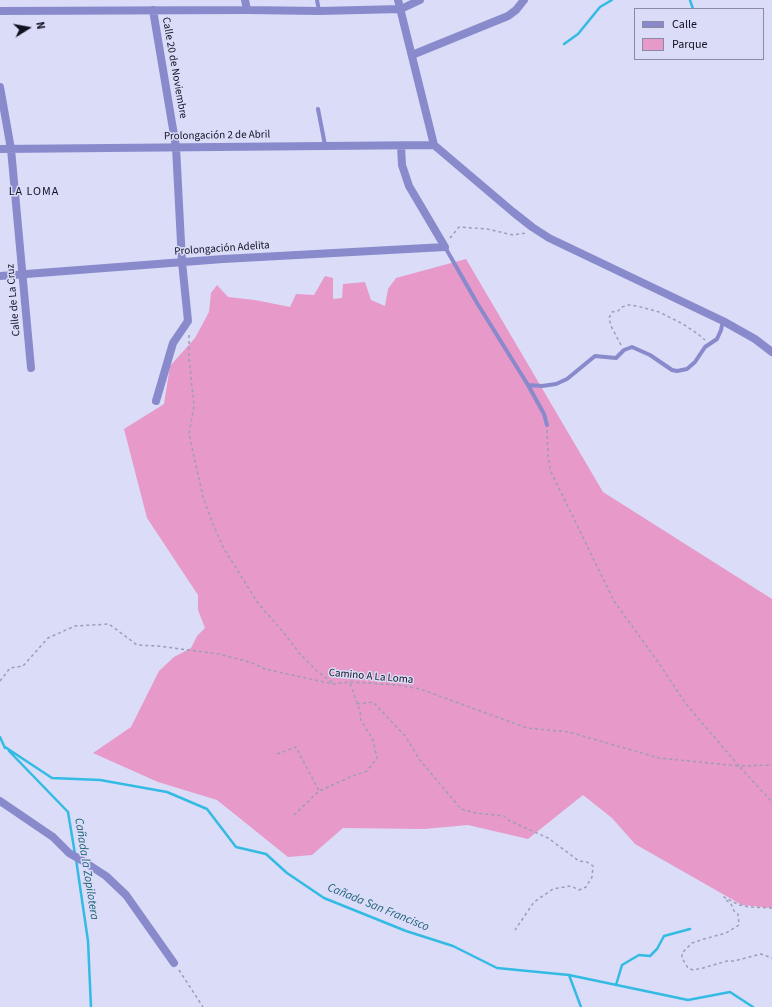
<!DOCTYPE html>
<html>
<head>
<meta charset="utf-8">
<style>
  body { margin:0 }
  #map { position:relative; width:772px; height:1007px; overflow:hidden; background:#dadcf8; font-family:"Source Sans 3",sans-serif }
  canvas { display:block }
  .legend { position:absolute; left:634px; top:8px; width:130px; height:52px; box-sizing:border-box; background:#dadcf8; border:1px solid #8a8ba2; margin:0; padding:5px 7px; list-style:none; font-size:12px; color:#112 }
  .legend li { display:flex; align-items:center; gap:8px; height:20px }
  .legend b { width:20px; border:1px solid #8a8ba2 }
  .north { position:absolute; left:8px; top:8px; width:40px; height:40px; -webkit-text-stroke:3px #dadcf8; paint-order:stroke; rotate:79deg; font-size:11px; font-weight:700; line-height:16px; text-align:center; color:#112 }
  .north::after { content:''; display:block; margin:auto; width:14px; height:18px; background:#112; clip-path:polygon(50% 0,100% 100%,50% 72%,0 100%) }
</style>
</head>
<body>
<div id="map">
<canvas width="772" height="1007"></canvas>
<ul class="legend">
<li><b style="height:5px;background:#898acc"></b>Calle</li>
<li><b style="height:11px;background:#e799c9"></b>Parque</li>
</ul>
<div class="north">N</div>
</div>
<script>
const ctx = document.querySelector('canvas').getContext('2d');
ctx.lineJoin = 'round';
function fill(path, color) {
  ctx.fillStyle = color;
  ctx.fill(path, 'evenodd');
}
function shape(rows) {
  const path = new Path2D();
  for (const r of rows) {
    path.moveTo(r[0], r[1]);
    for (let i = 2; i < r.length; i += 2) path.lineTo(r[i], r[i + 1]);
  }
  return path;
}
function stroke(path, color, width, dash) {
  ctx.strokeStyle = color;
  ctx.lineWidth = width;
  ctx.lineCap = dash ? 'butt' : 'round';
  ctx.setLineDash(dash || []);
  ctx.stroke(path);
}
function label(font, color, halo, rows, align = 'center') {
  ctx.font = font + ' "Source Sans 3",sans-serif';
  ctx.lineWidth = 3;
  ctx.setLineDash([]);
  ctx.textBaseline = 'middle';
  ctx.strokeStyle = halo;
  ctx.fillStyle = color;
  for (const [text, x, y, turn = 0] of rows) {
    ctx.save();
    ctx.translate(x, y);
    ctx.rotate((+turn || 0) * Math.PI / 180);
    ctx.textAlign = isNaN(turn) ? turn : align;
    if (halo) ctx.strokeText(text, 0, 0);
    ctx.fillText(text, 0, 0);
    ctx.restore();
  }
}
const green = shape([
  [466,259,603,492,772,599,772,908,742,905,635,844,612,818,583,795,528,839,468,825,424,829,343,828,312,855,288,857,217,800,158,782,93,753,131,727,159,671,174,657,191,648,197,636,205,628,198,610,198,595,147,518,124,429,164,404,170,366,195,338,209,312,211,293,217,285,228,297,255,300,290,307,296,294,314,295,325,276,333,278,333,299,342,298,343,284,365,282,371,300,385,306,388,289,396,278]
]);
const stream = shape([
  [690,0,693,9],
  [564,44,578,34,600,7,612,0],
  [0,737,5,748],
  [5,747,52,778,100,780,167,792,207,809,236,847,266,854,287,873,324,898,406,931,453,946,497,968,569,975,688,1000,730,992,753,1007],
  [9,751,68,812,75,854],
  [76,859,88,941,91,1007],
  [569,975,581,1007],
  [616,985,622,965,639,955,650,956,657,949,664,936,690,929]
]);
const path = shape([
  [450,238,459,227,487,229,513,235,526,233],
  [189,335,189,357,194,406,189,434,203,497,213,524,224,549,258,603,284,633,300,654,317,671,333,683],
  [621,345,611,326,609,318,612,312,618,311,622,307,628,305,637,306,659,312,683,324,698,334,705,340],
  [547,430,548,457,551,472,614,601,658,662,686,704,739,766,772,765],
  [0,681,10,668,23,666,48,638,75,626,109,624,137,645,158,646,219,654,250,662,265,669,333,684,350,682,397,685,420,689,527,728,569,732,659,758,739,766,772,802],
  [357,704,373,702,406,737,419,759,461,809,476,813,504,816,508,820,548,838,579,861,587,862,593,866,592,877,586,887,579,890,571,886,553,889,534,902,515,930],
  [277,754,296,747,319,791],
  [294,815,319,791,350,777,367,771,377,758,373,740,361,720,360,711,350,683],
  [772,908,750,907,739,905,724,897,725,899,731,904,734,911,738,914,739,925,726,933,704,939,692,943,682,953,682,958,688,968,693,970,703,968,727,961,734,961,761,954,772,958],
  [179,970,203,1007]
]);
const lane = shape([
  [317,0,319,11],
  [318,109,325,145],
  [445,247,477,303,528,385,544,414,547,425],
  [528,385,542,386,556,384,567,379,595,356,616,358,624,350,632,347,650,355,672,370,677,371,687,369,695,362,705,347,717,339,721,330,723,321]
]);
const street = shape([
  [245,0,247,10],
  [398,0,434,145,513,212,532,227,549,238,723,321,755,339,772,352],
  [153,10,176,147,182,262,188,321,173,343,156,401],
  [0,11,247,10,319,11,401,9,420,0],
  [412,55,508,16,516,10,524,0],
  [0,87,11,149,31,368],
  [0,149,434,145],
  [0,276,223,259,445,247,409,186,402,165,401,146],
  [0,801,53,837,69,853,83,861,106,876,126,895,174,963]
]);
const streetNames = [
  ["Calle 20 de Noviembre",174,68,80],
  ["Prolongación 2 de Abril",217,136,-1],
  ["Prolongación Adelita",222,249,-4],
  ["Calle de La Cruz",14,300,-95],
  ["Camino A La Loma",371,677,5]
];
const neighbourhoodNames = [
  ["LA LOMA",34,192]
];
const waterNames = [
  ["Cañada la Zopilotera",86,869,81],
  ["Cañada San Francisco",378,908,22]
];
fill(green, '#e799c9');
stroke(stream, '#33bbe3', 2.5);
stroke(path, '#9c9eb6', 1.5, [3, 3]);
stroke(lane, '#898acc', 4);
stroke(street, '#898acc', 8);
label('11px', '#112', '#dadcf8', streetNames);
ctx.letterSpacing = '1px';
label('12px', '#112', '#dadcf8', neighbourhoodNames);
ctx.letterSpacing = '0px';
label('italic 12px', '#1b6076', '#dadcf8', waterNames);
</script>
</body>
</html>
